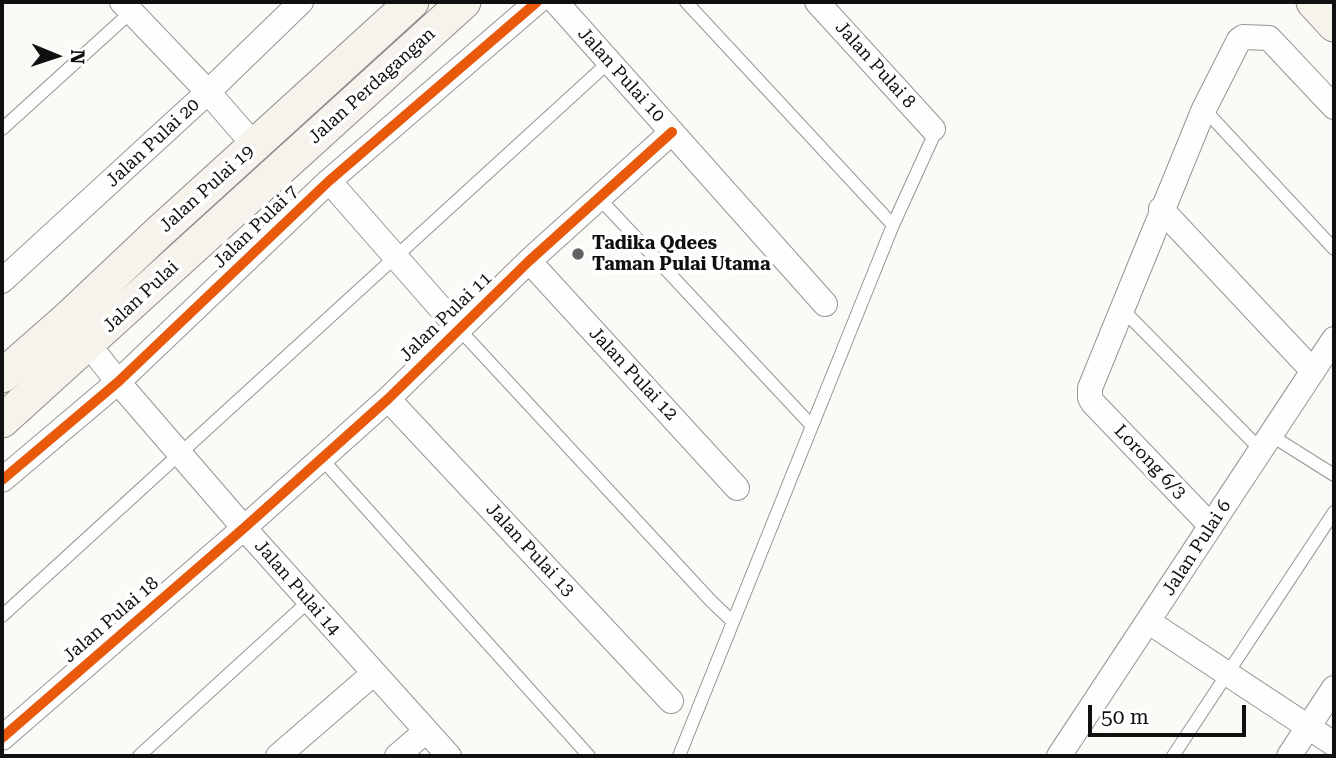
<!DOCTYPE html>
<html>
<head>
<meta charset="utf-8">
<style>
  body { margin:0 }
  #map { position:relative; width:1336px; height:758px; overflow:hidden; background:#fcfaf6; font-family:"Roboto Serif",serif }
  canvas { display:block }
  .frame { position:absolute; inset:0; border:4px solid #101010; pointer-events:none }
  .north { position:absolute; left:21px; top:21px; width:70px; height:70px; -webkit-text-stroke:5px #fff; paint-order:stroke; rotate:92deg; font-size:19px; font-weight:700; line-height:28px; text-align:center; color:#101010 }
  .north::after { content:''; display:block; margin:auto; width:24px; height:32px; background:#101010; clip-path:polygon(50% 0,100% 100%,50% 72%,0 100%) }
  .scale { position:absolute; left:1088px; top:705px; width:158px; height:32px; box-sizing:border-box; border:4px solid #101010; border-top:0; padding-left:9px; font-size:21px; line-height:24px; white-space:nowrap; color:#101010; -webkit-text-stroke:5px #fff; paint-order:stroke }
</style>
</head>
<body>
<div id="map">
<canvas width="1336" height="758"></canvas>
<div class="frame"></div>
<div class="north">N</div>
<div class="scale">50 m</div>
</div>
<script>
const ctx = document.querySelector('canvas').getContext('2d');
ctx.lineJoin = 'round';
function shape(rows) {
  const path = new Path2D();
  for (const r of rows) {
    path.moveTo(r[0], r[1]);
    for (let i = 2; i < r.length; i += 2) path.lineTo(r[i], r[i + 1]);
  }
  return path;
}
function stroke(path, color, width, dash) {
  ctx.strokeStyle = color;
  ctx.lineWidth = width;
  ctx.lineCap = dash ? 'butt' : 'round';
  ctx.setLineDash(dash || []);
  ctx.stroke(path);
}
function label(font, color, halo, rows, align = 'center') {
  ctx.font = font + ' "Roboto Serif",serif';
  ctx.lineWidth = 7;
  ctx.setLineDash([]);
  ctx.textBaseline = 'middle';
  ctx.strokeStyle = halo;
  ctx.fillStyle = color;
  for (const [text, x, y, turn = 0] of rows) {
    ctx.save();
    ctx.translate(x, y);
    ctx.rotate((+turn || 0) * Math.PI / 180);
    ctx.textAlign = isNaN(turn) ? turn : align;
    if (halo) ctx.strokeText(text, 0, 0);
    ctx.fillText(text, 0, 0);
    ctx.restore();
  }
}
const service = shape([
  [686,2,893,225],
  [1204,109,1334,249],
  [2,129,131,12],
  [599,198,812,426],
  [1123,310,1261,450],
  [458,328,711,601,733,622],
  [1272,436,1334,475],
  [321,458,589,756],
  [2,616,609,62],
  [139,756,309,601],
  [679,756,893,225,933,137,933,129],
  [1173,756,1334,512]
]);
const minor = shape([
  [122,2,208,92,255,146],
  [556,2,825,304],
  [817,2,933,129],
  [329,181,458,328],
  [1161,209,1313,371],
  [529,261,737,488],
  [2,281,208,92,301,2],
  [77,330,118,382,244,528,449,756],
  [388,399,671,701],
  [2,480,118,382,329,181,537,2],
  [1211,526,1093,403,1090,398,1090,388,1204,109,1239,40,1243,37,1269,38,1334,107],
  [1149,622,1334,744],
  [2,738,244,528,388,399,529,261,672,132],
  [278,756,373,674],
  [397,756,426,731],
  [1059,756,1334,339],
  [1289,756,1334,688]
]);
const secondary = shape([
  [1313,2,1334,25],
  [2,376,67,319,158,233,412,2],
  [2,421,464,2]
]);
const cycleway = shape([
  [2,480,118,382,329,181,537,2],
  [2,738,244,528,388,399,529,261,672,132]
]);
const markers = [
  [578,254,7,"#636260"]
];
const streetNames = [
  ["Jalan Pulai 8",875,65,48],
  ["Jalan Pulai 10",621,75,48],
  ["Jalan Perdagangan",372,86,-42],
  ["Jalan Pulai 20",153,143,-43],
  ["Jalan Pulai 19",207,189,-42],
  ["Jalan Pulai 7",256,227,-44],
  ["Jalan Pulai",141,297,-43],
  ["Jalan Pulai 11",446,317,-44],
  ["Jalan Pulai 12",633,374,47],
  ["Lorong 6/3",1150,462,46],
  ["Jalan Pulai 6",1197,548,-57],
  ["Jalan Pulai 13",530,550,47],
  ["Jalan Pulai 14",297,588,49],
  ["Jalan Pulai 18",111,620,-41]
];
const poiNames = [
  ["Tadika Qdees",592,244],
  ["Taman Pulai Utama",592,265]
];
stroke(service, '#969594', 14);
stroke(minor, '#969594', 26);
stroke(secondary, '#8d8c8a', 35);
stroke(service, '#fffefe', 12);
stroke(minor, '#fffefe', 24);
stroke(secondary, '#f5f3ec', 33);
stroke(cycleway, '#e8590c', 10);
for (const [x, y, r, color] of markers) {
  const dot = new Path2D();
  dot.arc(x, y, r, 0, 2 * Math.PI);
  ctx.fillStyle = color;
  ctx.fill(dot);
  stroke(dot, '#fff', 2.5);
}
label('18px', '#101010', '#fff', streetNames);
label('bold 18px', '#101010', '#fff', poiNames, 'left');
</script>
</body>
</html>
